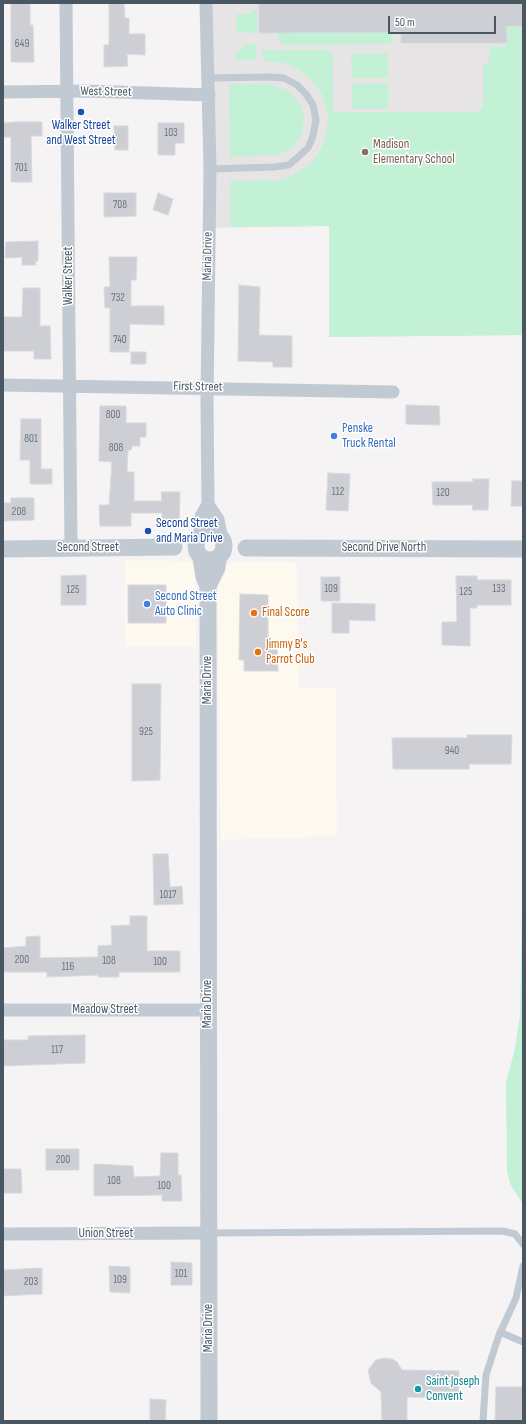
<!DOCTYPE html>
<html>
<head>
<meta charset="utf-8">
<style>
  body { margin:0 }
  #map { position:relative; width:526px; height:1424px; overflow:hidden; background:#f5f3f3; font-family:"Sofia Sans Condensed",sans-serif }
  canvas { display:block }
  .frame { position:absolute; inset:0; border:4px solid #4a5661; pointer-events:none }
  .scale { position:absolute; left:388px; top:16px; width:108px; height:18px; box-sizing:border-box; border:2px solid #4a5661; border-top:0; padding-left:5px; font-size:12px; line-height:14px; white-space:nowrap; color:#4a5661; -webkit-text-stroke:3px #fff; paint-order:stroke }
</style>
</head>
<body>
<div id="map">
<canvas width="526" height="1424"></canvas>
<div class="frame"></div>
<div class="scale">50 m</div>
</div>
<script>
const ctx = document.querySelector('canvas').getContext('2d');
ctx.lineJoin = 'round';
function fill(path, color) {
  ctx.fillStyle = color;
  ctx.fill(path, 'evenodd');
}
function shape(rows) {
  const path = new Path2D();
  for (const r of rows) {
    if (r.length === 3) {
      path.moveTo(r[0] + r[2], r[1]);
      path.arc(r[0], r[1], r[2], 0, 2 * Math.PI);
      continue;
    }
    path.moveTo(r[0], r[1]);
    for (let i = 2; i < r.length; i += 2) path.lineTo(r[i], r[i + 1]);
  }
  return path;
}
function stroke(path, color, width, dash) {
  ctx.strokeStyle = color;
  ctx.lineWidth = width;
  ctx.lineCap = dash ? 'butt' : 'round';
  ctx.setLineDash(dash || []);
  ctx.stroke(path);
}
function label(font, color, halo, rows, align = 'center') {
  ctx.font = font + ' "Sofia Sans Condensed",sans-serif';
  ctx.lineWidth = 3;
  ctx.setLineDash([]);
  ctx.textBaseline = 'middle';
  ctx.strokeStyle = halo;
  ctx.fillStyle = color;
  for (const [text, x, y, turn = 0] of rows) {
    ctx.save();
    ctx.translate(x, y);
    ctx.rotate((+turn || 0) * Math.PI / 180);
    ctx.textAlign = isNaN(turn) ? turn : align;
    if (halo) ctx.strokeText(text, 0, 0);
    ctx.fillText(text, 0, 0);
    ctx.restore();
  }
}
const commercial = shape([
  [125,560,180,561,189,562,195,566,196,647,125,647],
  [241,562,297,563,299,688,336,688,337,836,221,840,217,575,221,568,228,564]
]);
const education = shape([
  [206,3,523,3,523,335,329,337,329,226,209,228]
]);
const green = shape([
  [254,10,257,10,257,33,237,32,236,14,249,14],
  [506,26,523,26,523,335,329,337,329,226,230,227,230,181,281,180,291,176,309,165,317,156,326,138,328,116,322,94,317,87,307,75,292,66,285,63,265,61,262,56,262,50,326,50,333,54,333,112,479,112,483,105,483,64,488,64,490,46,506,47],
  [392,32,392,44,284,45,279,42,277,33],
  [246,44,257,44,256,60,234,60,236,54],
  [388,53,388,78,352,78,351,54],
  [388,83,388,109,352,109,352,84],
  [229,84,267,84,285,89,292,94,301,107,304,115,302,134,293,147,279,155,230,157],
  [523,849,523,1204,510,1184,507,1171,506,1083,515,1048,520,1015]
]);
const building = shape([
  [11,3,30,3,30,25,33,25,34,62,11,62,11,3],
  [109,3,124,3,125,18,129,18,129,34,145,34,145,55,127,54,128,66,104,67,104,45,109,45,109,3],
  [259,3,523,3,523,26,506,26,507,43,401,43,401,32,259,33,259,3],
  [16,122,42,122,42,136,31,136,32,182,11,182,11,137,3,137,3,123,16,122],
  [158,123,184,123,184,143,175,143,175,155,158,155,158,123],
  [114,126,128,126,128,150,115,150,114,126],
  [104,193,136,193,136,216,104,217,104,193],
  [158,193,173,199,168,215,153,210,158,193],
  [38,241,38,261,35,261,36,265,22,265,22,257,5,258,6,242,38,241],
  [109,257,137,257,136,280,131,280,131,306,164,306,164,325,130,324,129,352,110,352,110,308,105,308,104,287,110,287,109,257],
  [239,285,260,287,259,335,292,336,292,367,273,367,273,362,238,361,239,285],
  [23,288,40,288,40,326,50,326,51,359,34,359,34,351,3,351,3,317,22,317,23,288],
  [131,352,146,352,146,364,131,364,131,352],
  [406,405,439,406,440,425,406,424,406,405],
  [100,406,126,406,126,423,146,423,146,437,140,437,140,446,132,446,131,450,128,450,127,472,134,472,134,501,162,501,161,492,180,492,179,526,162,526,162,513,131,513,131,526,100,526,99,505,109,505,112,462,99,461,100,406],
  [21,419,41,419,41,469,52,469,52,484,30,484,30,460,20,460,21,419],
  [328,473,350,474,348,511,326,510,328,473],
  [473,479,489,479,488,510,472,510,473,505,433,505,432,482,473,482,473,479],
  [512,481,523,481,523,506,511,506,512,481],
  [11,498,34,498,34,520,4,521,4,503,11,503,11,498],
  [86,575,86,605,61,605,61,576,86,575],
  [456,576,477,576,477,580,511,580,511,605,477,605,477,608,470,608,470,646,442,645,442,622,457,622,456,576],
  [321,577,340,577,340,601,321,601,321,577],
  [128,585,166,585,166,623,128,623,128,585],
  [240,594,268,595,268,644,277,645,278,671,244,671,244,660,239,660,240,594],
  [332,603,375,604,375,621,349,620,349,633,332,633,332,603],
  [132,684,161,684,160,780,132,781,132,684],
  [467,735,512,735,511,764,469,764,469,769,393,769,392,738,467,738,467,735],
  [153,854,168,854,170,887,182,886,183,904,154,905,153,854],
  [130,916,147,916,147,951,180,951,180,972,119,972,119,977,98,977,98,975,47,977,47,972,3,972,3,948,26,946,26,937,40,936,40,958,98,957,98,946,112,945,111,926,130,925,130,916],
  [85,1035,85,1063,3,1066,3,1040,28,1040,28,1036,85,1035],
  [46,1149,79,1149,79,1170,46,1170,46,1149],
  [161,1153,178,1153,178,1175,181,1175,182,1201,162,1201,162,1195,94,1196,94,1164,133,1166,134,1177,160,1176,161,1153],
  [3,1169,21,1169,22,1193,3,1193,3,1169],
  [171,1262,192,1263,192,1285,171,1285,171,1262],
  [109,1266,130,1267,130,1293,110,1292,109,1266],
  [42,1268,42,1294,3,1296,3,1270,42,1268],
  [384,1358,392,1359,397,1362,402,1370,459,1371,458,1398,407,1397,407,1421,382,1421,381,1392,371,1383,368,1370,376,1360,384,1358],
  [496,1387,523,1387,523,1421,495,1421,496,1387],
  [150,1399,166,1400,165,1421,150,1421,150,1399]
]);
const service = shape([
  [207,78,270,77,284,78,297,85,306,94,313,105,316,120,313,136,308,148,289,165,274,167,210,169],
  [209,1233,503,1231,515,1234,523,1244],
  [500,1332,523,1342],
  [483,1421,486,1375,499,1335,516,1298,523,1266]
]);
const minor = shape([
  [66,3,71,549],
  [206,3,210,169,207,399,208,508],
  [3,92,85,91,209,95],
  [3,385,393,392],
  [3,1010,208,1010],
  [3,1234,209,1233]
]);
const tertiary = shape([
  [210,546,14],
  [202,535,203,517,208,508,216,520,219,535],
  [246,548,523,549],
  [3,549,174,547],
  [201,558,204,577,208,586,217,568,218,558],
  [208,586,209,1421]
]);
const markers = [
  [81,112,4,"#1a4fb4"],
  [365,152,4,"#8d6e63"],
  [334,436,4,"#3f7fe0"],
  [148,531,4,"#1a4fb4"],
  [147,604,4,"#3f7fe0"],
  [254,613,4,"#e8710a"],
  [258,652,4,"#e8710a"],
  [418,1389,4,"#0f9aa8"]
];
const numberNames = [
  ["649",22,44],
  ["103",171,133],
  ["701",21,168],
  ["708",120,205],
  ["732",118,298],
  ["740",120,340],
  ["800",113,415],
  ["801",31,439],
  ["808",116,448],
  ["112",338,492],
  ["120",443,493],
  ["208",19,512],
  ["109",331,589],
  ["133",499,589],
  ["125",73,590],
  ["125",466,592],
  ["925",146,732],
  ["940",452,751],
  ["1017",168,895],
  ["200",22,960],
  ["108",109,961],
  ["100",160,962],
  ["116",68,967],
  ["117",57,1050],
  ["200",63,1160],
  ["108",114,1181],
  ["100",164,1186],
  ["101",181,1274],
  ["109",120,1280],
  ["203",31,1282]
];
const streetNames = [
  ["West Street",106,92,1],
  ["Maria Drive",208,256,-89],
  ["Walker Street",69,276,-90],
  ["First Street",198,387,1],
  ["Second Street",88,548],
  ["Second Drive North",384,548],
  ["Maria Drive",208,680,-90],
  ["Maria Drive",208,1004,-90],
  ["Meadow Street",105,1010],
  ["Union Street",106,1234],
  ["Maria Drive",209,1328,-90]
];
const transitNames = [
  ["Walker Street",81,126],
  ["and West Street",81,141],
  ["Second Street",156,524,"left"],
  ["and Maria Drive",156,539,"left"]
];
const educationNames = [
  ["Madison",373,145],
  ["Elementary School",373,160]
];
const shopNames = [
  ["Penske",342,429],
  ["Truck Rental",342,444],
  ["Second Street",155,597],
  ["Auto Clinic",155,612]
];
const foodNames = [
  ["Final Score",262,613],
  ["Jimmy B's",266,645],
  ["Parrot Club",266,660]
];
const cultureNames = [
  ["Saint Joseph",426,1382],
  ["Convent",426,1397]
];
fill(commercial, '#fdf9ef');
fill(education, '#e6e4e5');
fill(green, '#c3f1d5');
fill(building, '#cdcfd5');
stroke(building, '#d7d9de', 1);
stroke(service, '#c1cad2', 7);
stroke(minor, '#c1cad2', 13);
stroke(tertiary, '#c1cad2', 17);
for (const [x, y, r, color] of markers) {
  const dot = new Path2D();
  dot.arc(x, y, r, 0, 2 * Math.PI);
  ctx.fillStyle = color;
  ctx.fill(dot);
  stroke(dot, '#fff', 1.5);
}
label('11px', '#6b747e', null, numberNames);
label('13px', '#4a5661', '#fff', streetNames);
label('13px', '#164399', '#fff', transitNames);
label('13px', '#785e54', '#fff', educationNames, 'left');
label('13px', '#366cbe', '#fff', shopNames, 'left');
label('13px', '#c56008', '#fff', foodNames, 'left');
label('13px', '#0d838f', '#fff', cultureNames, 'left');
</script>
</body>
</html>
